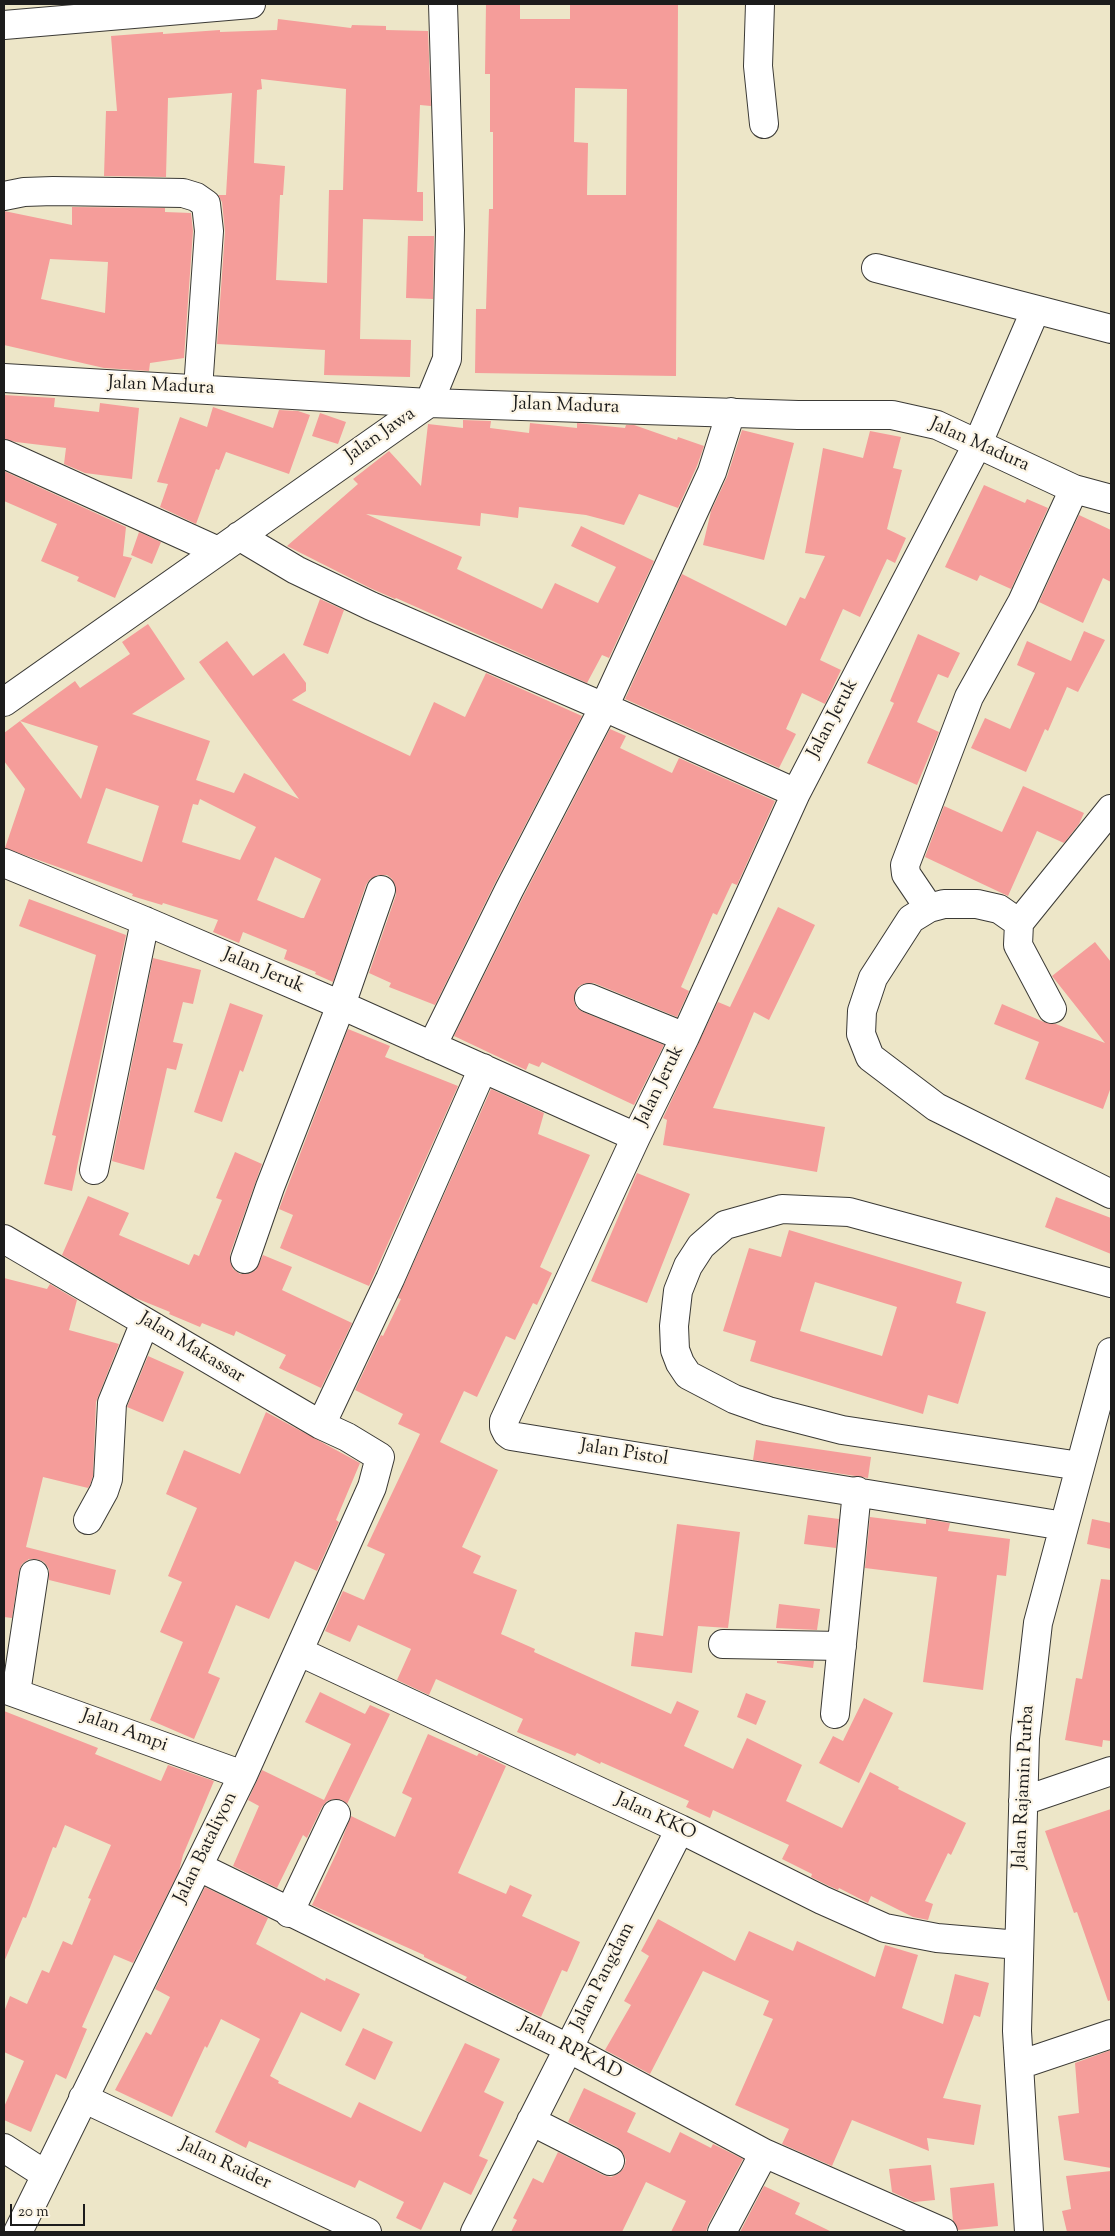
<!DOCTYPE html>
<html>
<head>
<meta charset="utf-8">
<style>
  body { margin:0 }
  #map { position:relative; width:1115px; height:2236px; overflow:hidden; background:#ede6c8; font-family:"Sorts Mill Goudy",serif }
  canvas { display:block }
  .frame { position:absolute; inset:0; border:5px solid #1c1c1c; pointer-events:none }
  .scale { position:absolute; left:10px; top:2204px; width:75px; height:22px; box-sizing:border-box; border:2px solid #1c1c1c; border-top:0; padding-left:6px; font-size:15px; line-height:18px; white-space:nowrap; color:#1c1c1c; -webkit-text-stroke:4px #fcf5e5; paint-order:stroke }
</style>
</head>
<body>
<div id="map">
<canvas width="1115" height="2236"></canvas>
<div class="frame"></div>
<div class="scale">20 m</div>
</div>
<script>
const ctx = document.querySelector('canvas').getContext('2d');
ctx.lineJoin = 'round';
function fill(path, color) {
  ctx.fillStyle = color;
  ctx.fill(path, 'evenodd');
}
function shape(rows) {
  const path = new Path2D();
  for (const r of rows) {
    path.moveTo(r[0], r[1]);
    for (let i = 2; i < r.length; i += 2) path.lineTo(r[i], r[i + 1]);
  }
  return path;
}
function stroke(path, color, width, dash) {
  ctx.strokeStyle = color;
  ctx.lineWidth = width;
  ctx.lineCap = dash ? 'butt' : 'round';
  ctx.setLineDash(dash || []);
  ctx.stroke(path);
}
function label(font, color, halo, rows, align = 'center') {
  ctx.font = font + ' "Sorts Mill Goudy",serif';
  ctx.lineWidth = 4.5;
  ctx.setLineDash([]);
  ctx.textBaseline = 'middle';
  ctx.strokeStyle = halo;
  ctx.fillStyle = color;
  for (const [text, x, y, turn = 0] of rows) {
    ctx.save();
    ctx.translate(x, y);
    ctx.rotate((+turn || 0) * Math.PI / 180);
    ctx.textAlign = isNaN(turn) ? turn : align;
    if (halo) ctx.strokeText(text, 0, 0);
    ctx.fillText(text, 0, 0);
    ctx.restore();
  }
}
const building = shape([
  [486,4,520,4,520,19,570,19,570,4,678,4,676,376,475,373,476,309,486,309,489,209,493,209,493,132,490,132,490,74,485,74],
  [575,88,627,89,626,195,587,195,588,143,574,142],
  [278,19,351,28,352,25,386,26,386,30,428,31,431,106,420,105,417,192,423,192,423,221,363,219,360,339,411,340,410,377,324,375,325,350,217,344,225,232,222,202,218,195,226,195,232,93,168,98,166,177,104,176,106,111,117,111,111,36,163,32,163,34,220,30,220,32,277,30],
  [261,79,346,89,343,190,329,190,327,283,276,280,280,195,283,195,285,166,254,163,257,90,262,89],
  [72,207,165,208,165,212,191,213,193,231,184,358,150,363,149,371,104,368,4,345,4,211,72,225],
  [50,259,108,262,105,313,41,299],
  [408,236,434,236,433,299,406,298],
  [4,395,55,398,54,407,99,412,100,403,139,408,132,479,85,473,64,464,66,448,16,442,4,439],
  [213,407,273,428,279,410,298,411,310,415,289,474,226,452,219,470,216,469,196,524,160,507,168,484,157,482,180,417,207,427],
  [320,413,346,422,338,444,312,436],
  [463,420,491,421,490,428,529,433,530,423,577,428,577,423,625,428,626,425,634,425,677,440,678,437,704,446,697,466,678,508,639,494,624,525,586,515,519,507,518,518,481,513,480,526,366,514,462,557,457,569,542,609,555,583,598,603,616,567,571,546,581,526,654,561,609,658,602,655,587,683,396,598,395,599,370,588,287,546,358,484,353,479,389,451,421,486,428,424,463,428],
  [742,430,794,443,764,560,703,545,711,511,727,477],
  [870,431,901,437,893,468,902,470,887,529,906,538,895,563,887,559,860,617,843,609,820,660,841,670,825,704,802,693,786,729,796,734,779,768,625,699,682,574,786,626,800,597,805,599,825,556,805,553,823,448,863,458],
  [4,471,126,527,123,556,132,558,115,598,77,581,79,577,41,561,57,524,4,501],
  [984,485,1025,503,1027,499,1048,508,1011,589,980,575,977,581,945,567],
  [1079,515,1111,530,1111,582,1103,578,1083,623,1039,602],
  [139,532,161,542,152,564,131,555],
  [320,599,344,610,328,654,303,645],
  [148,624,185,679,132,714,210,741,196,780,234,793,244,773,299,799,199,662,227,641,253,676,284,653,306,683,306,691,292,700,410,756,434,702,465,717,486,673,582,716,495,883,435,1005,389,987,391,983,369,973,396,895,396,887,392,879,387,875,378,875,370,879,366,885,333,982,315,974,316,972,284,959,287,950,243,932,239,943,213,932,218,920,163,903,162,905,132,896,133,894,5,848,25,789,4,761,4,733,20,721,81,799,98,746,20,721,75,681,80,688,130,654,122,642],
  [106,788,159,806,142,862,87,843],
  [200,799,256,827,240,860,182,842,193,804,198,805],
  [275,857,321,879,304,918,301,918,257,900],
  [1084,631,1105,640,1078,692,1067,687,1048,731,1045,729,1026,772,971,748,985,718,1010,729,1035,673,1017,665,1027,641,1071,661],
  [918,634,960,653,948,678,938,674,917,722,939,732,917,785,867,763,894,703,890,701],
  [610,729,626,736,620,748,672,773,679,758,775,801,737,885,732,883,717,915,713,913,681,987,689,991,677,1017,594,983,586,983,579,986,575,992,574,1001,577,1008,583,1012,664,1045,634,1105,542,1062,539,1067,529,1063,526,1070,454,1036,523,897],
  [1023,786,1084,813,1079,824,1064,843,1037,831,1008,896,925,857,944,806,1002,832],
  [29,899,126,935,72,1191,44,1184,56,1136,52,1135,96,955,19,926],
  [778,907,815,925,769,1020,754,1012,713,1108,825,1127,817,1172,663,1145,667,1120,663,1118,718,1002,730,1007],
  [1095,942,1111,962,1111,1087,1103,1109,1025,1079,1039,1042,994,1024,1002,1004,1044,1022,1056,1024,1105,1043,1052,976],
  [153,958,201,970,193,1004,183,1002,173,1042,183,1044,176,1070,167,1068,144,1170,112,1161],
  [230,1003,263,1015,243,1072,240,1070,222,1122,194,1112],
  [348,1029,390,1046,385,1057,458,1086,369,1286,280,1248,293,1215,279,1209],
  [491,1089,544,1113,538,1134,590,1155,540,1267,552,1273,537,1305,533,1303,515,1340,506,1336,477,1397,464,1391,440,1442,498,1470,462,1547,481,1556,473,1573,517,1590,501,1634,535,1649,534,1652,671,1714,677,1701,699,1711,684,1746,733,1769,747,1738,802,1765,786,1801,842,1828,870,1772,899,1787,898,1789,966,1823,951,1855,948,1853,925,1901,933,1904,928,1920,913,1917,871,1896,868,1903,839,1888,838,1890,829,1886,811,1877,812,1874,782,1859,789,1845,713,1810,710,1818,686,1807,689,1801,601,1762,600,1764,577,1753,575,1756,517,1732,523,1719,436,1679,429,1695,397,1680,411,1649,358,1625,350,1642,325,1631,343,1591,364,1600,385,1554,367,1546,420,1434,398,1424,403,1414,355,1390,381,1335,383,1336,401,1299,398,1298],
  [235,1152,262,1164,230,1254,230,1261,233,1269,240,1274,248,1274,256,1270,263,1255,292,1267,282,1290,352,1323,321,1388,279,1368,286,1355,236,1331,234,1336,202,1323,200,1327,169,1314,170,1312,133,1297,62,1255,88,1196,129,1213,119,1235,189,1265,194,1254,199,1256,222,1200,216,1198],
  [637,1173,690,1194,647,1303,591,1281],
  [1056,1197,1111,1218,1111,1254,1045,1227],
  [789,1230,962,1282,956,1303,986,1312,958,1404,928,1395,923,1414,750,1361,756,1341,723,1331,749,1248,781,1257],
  [815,1282,897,1307,882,1356,800,1331],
  [4,1278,47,1289,50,1284,77,1300,69,1330,119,1344,96,1402,93,1476,90,1485,88,1488,43,1477,26,1547,116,1570,110,1595,49,1580,49,1569,44,1562,37,1559,29,1559,22,1564,19,1571,12,1618,4,1617],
  [148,1356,184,1372,163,1422,127,1407],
  [266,1412,360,1463,336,1520,339,1522,317,1571,295,1561,269,1619,236,1605,208,1673,220,1678,194,1739,150,1720,183,1642,160,1632,182,1582,168,1576,197,1508,166,1494,184,1450,240,1474],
  [756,1440,871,1457,868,1478,753,1460],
  [808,1515,839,1519,836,1548,804,1544],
  [870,1517,926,1524,926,1519,950,1523,948,1531,1010,1539,1006,1576,997,1575,983,1690,923,1682,937,1577,865,1568],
  [1092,1519,1111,1523,1111,1549,1087,1544],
  [677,1524,740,1532,728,1628,698,1626,692,1673,631,1666,635,1632,663,1636],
  [1101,1579,1111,1580,1111,1741,1103,1740,1102,1747,1065,1740,1076,1678,1082,1679],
  [779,1604,820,1609,817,1630,776,1628],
  [777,1661,814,1661,813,1668,777,1663],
  [320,1692,365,1714,370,1705,390,1714,347,1804,342,1800,334,1799,327,1801,322,1807,307,1838,303,1835,277,1888,233,1866,259,1806,248,1800,262,1770,324,1800,351,1744,305,1722],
  [746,1693,766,1701,756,1725,737,1717],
  [864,1698,893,1713,859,1783,819,1763,833,1736,843,1741],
  [4,1711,98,1748,95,1754,161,1781,168,1765,214,1781,183,1855,179,1871,133,1963,114,1955,82,2027,87,2029,66,2079,56,2074,31,2132,4,2120,4,2107,24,2061,4,2052,4,2012,10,1996,27,2004,42,1970,49,1973,63,1941,72,1945,91,1899,88,1898,111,1845,65,1825,56,1848,53,1847,26,1918,23,1917,4,1962],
  [428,1734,477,1756,479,1753,506,1766,458,1873,506,1894,510,1885,532,1895,522,1916,580,1942,567,1972,562,1970,541,2017,465,1980,467,1977,424,1957,424,1955,312,1905,337,1852,351,1816,395,1837,412,1798,402,1793],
  [1111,1809,1111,2000,1108,2001,1077,1912,1074,1913,1045,1831],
  [205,1887,268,1918,256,1944,325,1981,326,1978,360,1994,341,2032,301,2012,270,2076,279,2081,278,2083,351,2118,359,2102,421,2132,465,2043,500,2059,484,2092,504,2102,479,2156,488,2160,471,2195,444,2182,421,2230,396,2218,404,2202,359,2180,355,2188,249,2141,246,2148,215,2132,260,2039,221,2019,207,2048,205,2046,172,2117,115,2090,146,2032,151,2035,170,1997,155,1989],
  [658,1919,735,1961,749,1931,793,1951,797,1941,875,1977,885,1945,918,1955,902,2008,943,2024,955,1974,989,1983,980,2017,974,2015,943,2098,981,2105,974,2145,927,2138,929,2151,852,2120,832,2166,782,2144,789,2129,735,2105,773,2019,763,2015,769,2001,703,1971,650,2074,605,2050,631,2005,624,2001,649,1956,641,1951],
  [363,2028,393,2042,375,2080,345,2065],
  [1111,2050,1111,2168,1064,2160,1058,2116,1079,2113,1075,2063],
  [584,2088,636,2113,627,2132,670,2153,680,2132,711,2148,713,2144,743,2159,708,2225,706,2232,671,2232,686,2201,646,2182,622,2232,511,2232,517,2220,513,2218,533,2178,543,2183,558,2152,603,2175,611,2177,618,2174,624,2168,626,2160,623,2153,617,2147,568,2122],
  [931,2165,935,2200,914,2202,892,2192,889,2169],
  [1111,2171,1111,2232,1067,2232,1062,2211,1071,2209,1066,2176],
  [994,2183,998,2226,958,2230,953,2221,950,2188],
  [764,2186,800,2203,795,2214,832,2232,740,2232]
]);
const minor = shape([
  [760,4,758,66,764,124],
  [4,25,251,4],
  [4,196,24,192,53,191,183,193,196,197,206,204,209,231,198,389],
  [876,268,1111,329],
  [4,378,429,403,798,415,892,415,937,425,1074,489,1111,499],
  [4,454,218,551],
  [239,536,296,570,371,606,604,707,796,793],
  [4,702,429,403,447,359,450,230,443,4],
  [4,863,145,921,341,1005,636,1137,685,1037,796,793,978,443,1035,311],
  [929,908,906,874,905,865,969,697,1022,602,1074,489],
  [1019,923,999,909,977,904,944,904,929,908,911,919,873,978,862,1011,861,1034,870,1057,936,1107,1111,1194],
  [589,998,685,1037],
  [1052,1009,1018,945,1019,923,1111,809],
  [432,1046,509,890,604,707,712,472,731,412],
  [636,1137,504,1421,504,1427,507,1433,511,1436,1064,1526],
  [94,1170,145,921],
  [4,1239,321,1425,347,1437,380,1457,372,1487,243,1775,18,2232],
  [245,1259,270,1187,341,1005,381,890],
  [321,1425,390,1279,483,1068],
  [1080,1466,842,1430,768,1411,734,1399,688,1375,680,1363,675,1350,674,1326,678,1291,688,1266,701,1246,725,1225,782,1209,849,1212,1111,1283],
  [88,1520,104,1491,108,1479,112,1403,145,1322],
  [723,1644,842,1646],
  [300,1652,680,1829,822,1900,885,1928,937,1938,1019,1945],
  [4,1689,243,1775],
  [16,1693,34,1574],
  [835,1714,857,1491],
  [1023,1801,1111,1771],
  [199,1867,568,2048,764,2153,943,2232],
  [289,1913,336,1814],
  [1019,2065,1111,2034],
  [83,2098,367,2232],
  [531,2121,610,2161],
  [4,2148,46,2175],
  [475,2232,680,1829],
  [722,2232,764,2153],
  [1029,2232,1017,2031,1025,1738,1038,1623,1111,1352]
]);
const streetNames = [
  ["Jalan Madura",161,387,3],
  ["Jalan Madura",566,407,2],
  ["Jalan Jawa",381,436,-35],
  ["Jalan Madura",979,446,24],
  ["Jalan Jeruk",834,719,-62],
  ["Jalan Jeruk",263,972,23],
  ["Jalan Jeruk",661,1086,-64],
  ["Jalan Makassar",191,1349,31],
  ["Jalan Pistol",624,1454,9],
  ["Jalan Ampi",124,1732,20],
  ["Jalan Rajamin Purba",1025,1787,-87],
  ["Jalan KKO",655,1818,25],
  ["Jalan Bataliyon",207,1848,-64],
  ["Jalan Pangdam",604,1977,-63],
  ["Jalan RPKAD",570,2050,27],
  ["Jalan Raider",225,2165,25]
];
fill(building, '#f59d9a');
stroke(minor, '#3b3a36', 30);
stroke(minor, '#fff', 28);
label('19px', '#1c1c1c', '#fcf5e5', streetNames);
</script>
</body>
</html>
